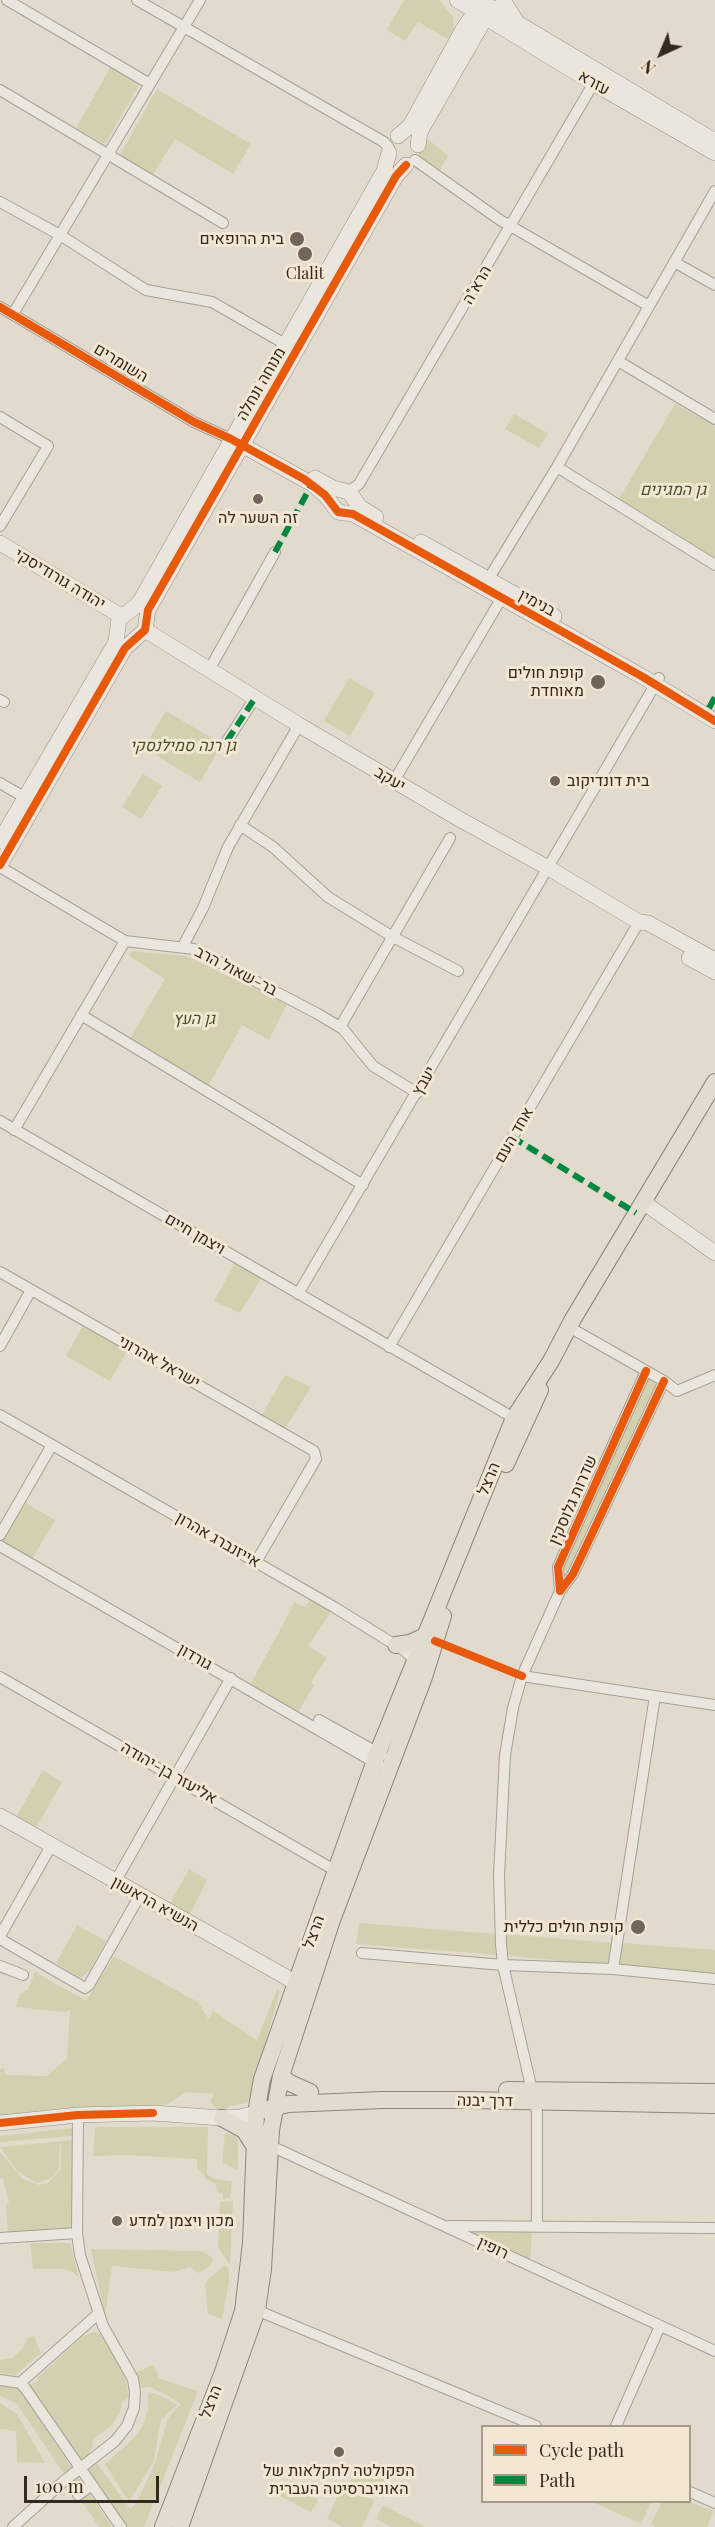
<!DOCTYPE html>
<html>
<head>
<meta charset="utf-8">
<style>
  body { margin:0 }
  #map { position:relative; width:715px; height:2527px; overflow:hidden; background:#e2dacd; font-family:"Playfair Display",serif }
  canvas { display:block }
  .legend { position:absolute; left:481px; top:2425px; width:210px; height:78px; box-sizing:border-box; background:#f2e7d3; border:2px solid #a69b8b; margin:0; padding:8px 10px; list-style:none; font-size:18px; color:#35281f }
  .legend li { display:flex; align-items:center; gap:12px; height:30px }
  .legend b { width:30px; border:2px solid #a69b8b }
  .north { position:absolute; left:631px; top:24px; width:60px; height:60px; -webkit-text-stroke:4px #f2e7d3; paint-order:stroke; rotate:224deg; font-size:16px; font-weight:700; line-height:24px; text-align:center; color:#35281f }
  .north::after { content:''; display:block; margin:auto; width:21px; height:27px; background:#35281f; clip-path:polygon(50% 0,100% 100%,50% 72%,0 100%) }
  .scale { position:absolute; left:24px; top:2476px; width:135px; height:27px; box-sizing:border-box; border:3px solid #35281f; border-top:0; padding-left:8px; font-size:18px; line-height:21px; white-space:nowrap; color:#35281f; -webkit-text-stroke:4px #f2e7d3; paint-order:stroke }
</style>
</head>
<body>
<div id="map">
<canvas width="715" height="2527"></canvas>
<ul class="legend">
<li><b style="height:8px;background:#e8590c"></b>Cycle path</li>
<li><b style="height:8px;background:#00873e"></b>Path</li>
</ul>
<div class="north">N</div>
<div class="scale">100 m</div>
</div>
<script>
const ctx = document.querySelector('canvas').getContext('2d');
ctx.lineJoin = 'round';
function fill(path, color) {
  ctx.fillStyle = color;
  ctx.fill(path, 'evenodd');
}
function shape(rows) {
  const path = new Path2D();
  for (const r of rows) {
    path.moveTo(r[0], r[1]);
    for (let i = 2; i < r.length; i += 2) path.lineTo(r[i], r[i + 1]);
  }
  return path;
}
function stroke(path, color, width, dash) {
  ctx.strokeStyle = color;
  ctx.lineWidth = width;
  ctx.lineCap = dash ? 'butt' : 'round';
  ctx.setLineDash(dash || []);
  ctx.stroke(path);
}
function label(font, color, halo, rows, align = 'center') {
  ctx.font = font + ' "Playfair Display",Heebo,serif';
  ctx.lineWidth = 6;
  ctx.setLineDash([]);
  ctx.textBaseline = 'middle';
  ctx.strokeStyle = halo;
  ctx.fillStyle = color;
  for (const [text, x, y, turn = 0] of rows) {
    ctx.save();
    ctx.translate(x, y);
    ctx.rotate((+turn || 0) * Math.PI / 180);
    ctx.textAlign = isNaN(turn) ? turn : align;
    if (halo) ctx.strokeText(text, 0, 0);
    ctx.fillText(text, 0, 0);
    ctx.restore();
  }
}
const green = shape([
  [404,0,439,0,453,17,454,29,448,39,418,22,405,41,387,30],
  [114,61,143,78,105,144,76,128],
  [157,89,251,144,233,174,175,139,153,174,120,155],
  [428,139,448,156,440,170,416,158],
  [675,404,715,426,715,565,616,504],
  [514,414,548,433,539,448,505,429],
  [349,678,375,693,350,736,324,721],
  [166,711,222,744,200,782,144,748],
  [143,774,162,786,141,819,122,807],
  [132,951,186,956,287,1004,269,1040,242,1025,207,1088,129,1040,165,979,129,956],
  [237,1259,264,1274,240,1313,214,1301],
  [85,1322,129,1347,110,1381,66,1356],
  [648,1373,662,1380,572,1574,559,1568],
  [285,1375,311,1387,283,1432,260,1418],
  [22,1501,55,1520,32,1559,0,1540],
  [313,1595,334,1607,308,1646,327,1658,311,1682,314,1685,296,1716,248,1689,295,1602,305,1607],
  [43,1770,62,1782,34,1832,14,1821],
  [189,1869,207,1880,189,1916,168,1907],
  [359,1923,496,1934,498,1955,356,1944],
  [77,1925,106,1941,89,1971,81,1978,56,1963],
  [504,1934,613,1943,610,1966,505,1955],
  [620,1943,715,1950,715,1975,616,1967],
  [114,1956,198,2002,209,2020,213,2011,257,2040,277,1989,280,1991,248,2103,229,2106,226,2110,217,2109,210,2102,214,2094,186,2092,167,2104,119,2111,0,2120,0,2069,4,2068,5,2075,47,2076,67,2059,70,2010,64,2012,16,2007,20,1994,28,1989,35,1972,86,2001],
  [83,2127,83,2135,0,2142,0,2136],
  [95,2127,208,2127,207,2174,214,2179,232,2181,230,2198,223,2199,223,2194,217,2192,215,2183,207,2180,197,2167,197,2159,126,2155,93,2156],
  [225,2133,235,2135,238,2140,238,2170,222,2163],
  [83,2139,82,2230,8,2237,6,2204,9,2203,3,2179,0,2179,0,2152,23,2179,39,2185,48,2183,61,2169,61,2146,60,2142,59,2168,53,2177,37,2183,18,2172,0,2147],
  [233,2201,230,2265,218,2247,220,2202],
  [456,2229,532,2229,530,2264],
  [30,2243,70,2243,79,2278,73,2272,64,2269,33,2269],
  [91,2249,202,2251,213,2258,210,2266,199,2273,190,2267,174,2272,112,2266,105,2315],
  [225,2265,229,2269,229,2281,222,2319,208,2314,205,2285,208,2279],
  [95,2332,100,2334,124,2373,129,2397,122,2402,120,2412,113,2424,92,2440,93,2447,89,2452,130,2509,137,2502,155,2463,168,2418,181,2404,167,2395,149,2387,140,2388,135,2373,153,2365,160,2379,198,2391,144,2527,123,2527,27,2386,38,2381,37,2378,83,2336],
  [34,2336,41,2353,15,2375,0,2373,0,2360,13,2358,23,2348,28,2338],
  [0,2383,16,2385,112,2527,99,2527,17,2404,0,2396],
  [148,2392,159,2395,177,2405,162,2419,159,2428,154,2461,129,2502,105,2464,137,2435,145,2421,148,2407],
  [0,2403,17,2414,45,2463,17,2462,16,2431,0,2429],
  [378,2467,394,2471,392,2478,384,2486,368,2488,349,2485,354,2477,364,2470],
  [278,2484,318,2500,311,2512,274,2493],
  [343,2491,375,2500,362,2527,343,2527,327,2519,336,2499],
  [593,2502,651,2502,641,2524],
  [662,2502,688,2502,714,2511,707,2527,655,2527,651,2524],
  [383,2505,425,2527,392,2527,376,2519]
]);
const street = shape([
  [7,0,150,84],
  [137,0,384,142,389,148],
  [0,90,223,223],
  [415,160,500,220,649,306],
  [0,202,60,235,146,290,212,302,285,344],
  [674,262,715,285],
  [0,307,194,422,231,439],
  [13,314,200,0],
  [618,361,715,419],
  [0,417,48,446,0,526],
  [557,467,715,565],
  [348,492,359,484,596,79],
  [486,583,557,467,715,191],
  [209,670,275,552],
  [0,700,4,702],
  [227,741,255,698],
  [394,781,501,599,509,597],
  [0,783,29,800],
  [240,825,273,847,328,897,393,937,458,971],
  [0,867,125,941,194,949,318,1014,343,1029,373,1066,417,1093],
  [183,946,203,908,228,847,299,725],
  [81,1015,363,1185],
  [340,1027,450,838],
  [0,1121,519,1421],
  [14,1130,125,941],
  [0,1272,314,1451,316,1459,256,1562],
  [298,1294,659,678],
  [569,1327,664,1381,677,1391,715,1375],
  [0,1346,31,1290],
  [389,1347,639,922],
  [0,1415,334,1607,405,1651,418,1663],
  [0,1535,52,1445],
  [0,1546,379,1765],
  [560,1591,558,1567,646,1371],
  [522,1676,715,1705],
  [0,1677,336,1871],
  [319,1720,382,1755],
  [115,1882,231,1678],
  [0,1936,51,1846],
  [0,1939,85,1988,89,1985,140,1895],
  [362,1953,503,1965,613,1969,715,1979],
  [0,1966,23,1975],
  [613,1969,655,1696],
  [271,2146,715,2351],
  [449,2226,715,2228],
  [537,2227,537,2112,503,1965,501,1944,499,1876,505,1755,513,1708,522,1676,560,1591,573,1574,664,1381],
  [0,2238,77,2233],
  [253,2306,261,2312,536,2426],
  [0,2380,20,2383,25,2388,92,2485],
  [20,2383,98,2314],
  [616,2426,660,2326],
  [690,2492,715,2503],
  [78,2495,92,2485,121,2527],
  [13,2527,64,2481,115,2441,127,2426,134,2408,135,2393,133,2379,103,2326,80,2255,77,2233,78,2115]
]);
const secondary = shape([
  [457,0,593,83,715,153],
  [479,0,715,141],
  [503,0,516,21],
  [398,136,410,126,462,31,481,3],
  [418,145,420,132,491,8],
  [233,440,312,484,325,495,338,512,353,514,643,677,715,721],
  [315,478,333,488,349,492,360,507,376,517],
  [421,542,554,616],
  [0,543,121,616],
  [145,630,299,725,461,820,550,869,639,922,648,923,715,960],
  [0,841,116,642,119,619,136,606,142,598,384,171,389,153],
  [0,865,125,648,145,630,148,610,396,176,406,165],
  [689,958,715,972],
  [643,1202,715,1253],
  [0,1816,286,1977,304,1990],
  [0,2123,78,2115,153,2113,222,2118,240,2117,256,2113]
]);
const primary = shape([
  [506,1464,540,1390],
  [396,1645,410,1643,423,1637],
  [281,2076,290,2083,310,2092],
  [507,2090,715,2092],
  [265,2110,288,2104,383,2100,468,2100,715,2105],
  [222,2118,244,2130,255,2147],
  [163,2527,223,2372,243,2311,251,2243,256,2113,262,2079,378,1752,514,1418,551,1361,573,1319,715,1082],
  [180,2527,257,2310,263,2269,271,2130,281,2076,332,1920,424,1677,443,1616]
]);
const quiet = shape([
  [275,552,312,484],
  [709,708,715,697],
  [227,741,255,698],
  [512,1137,636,1213]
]);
const cycleway = shape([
  [0,307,194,422,231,439,304,479,325,495,338,512,353,514,643,677,715,721],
  [0,865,125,648,145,630,148,610,396,176,406,165],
  [560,1591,558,1567,646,1371],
  [560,1591,573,1574,664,1381],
  [435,1641,522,1676],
  [0,2123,78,2115,153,2113]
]);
const markers = [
  [297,239,8,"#72665c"],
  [305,254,8,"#72665c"],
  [258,499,6,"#72665c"],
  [598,682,8,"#72665c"],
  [555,781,6,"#72665c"],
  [638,1927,8,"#72665c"],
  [117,2221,6,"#72665c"],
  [339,2452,6,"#72665c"]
];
const streetNames = [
  ["עזרא",594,83,30],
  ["הרא\"ה",477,285,-60],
  ["השומרים",121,363,31],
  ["מנוחה ונחלה",261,384,-60],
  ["יהודה גורודיסקי",60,579,31],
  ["בנימין",537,603,28],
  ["יעקב",390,779,31],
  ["בר-שאול הרב",236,971,27],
  ["יעבץ",424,1081,-59],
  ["אחד העם",514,1135,-60],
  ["ויצמן חיים",195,1234,30],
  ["ישראל אהרוני",159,1362,29],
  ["הרצל",489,1479,-67],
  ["שדרות גלוסקין",573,1500,-66],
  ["אייזנברג אהרון",218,1540,30],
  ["גורדון",195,1657,30],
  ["אליעזר בן-יהודה",169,1773,30],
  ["הנשיא הראשון",155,1904,29],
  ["הרצל",314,1932,-70],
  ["דרך יבנה",485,2101,1],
  ["רופין",493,2248,25],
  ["הרצל",211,2402,-69]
];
const poiNames = [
  ["בית הרופאים",284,239],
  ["Clalit",305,274,"center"],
  ["זה השער לה",258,518,"center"],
  ["קופת חולים",584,673],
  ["מאוחדת",584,691],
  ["בית דונדיקוב",567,781,"left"],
  ["קופת חולים כללית",624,1927],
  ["מכון ויצמן למדע",129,2221,"left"],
  ["הפקולטה לחקלאות של",339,2471,"center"],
  ["האוניברסיטה העברית",339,2489,"center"]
];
const parkNames = [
  ["גן המגינים",673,490],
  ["גן רנה סמילנסקי",183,746],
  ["גן העץ",194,1019]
];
fill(green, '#d3d0b0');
stroke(street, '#a79f96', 12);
stroke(secondary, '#978f86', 16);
stroke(primary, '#8d857d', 18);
stroke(street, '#eae6de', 10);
stroke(secondary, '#eae6de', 15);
stroke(primary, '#e2dbd0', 16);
stroke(quiet, '#00873e', 6, [12, 6]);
stroke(cycleway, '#e8590c', 8);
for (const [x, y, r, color] of markers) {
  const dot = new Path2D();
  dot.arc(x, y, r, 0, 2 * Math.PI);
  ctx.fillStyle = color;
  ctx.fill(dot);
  stroke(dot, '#f2e7d3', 2);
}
label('16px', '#35281f', '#f2e7d3', streetNames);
label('16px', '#35281f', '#f2e7d3', poiNames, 'right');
label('italic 16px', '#495027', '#f2e7d3', parkNames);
</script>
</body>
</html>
